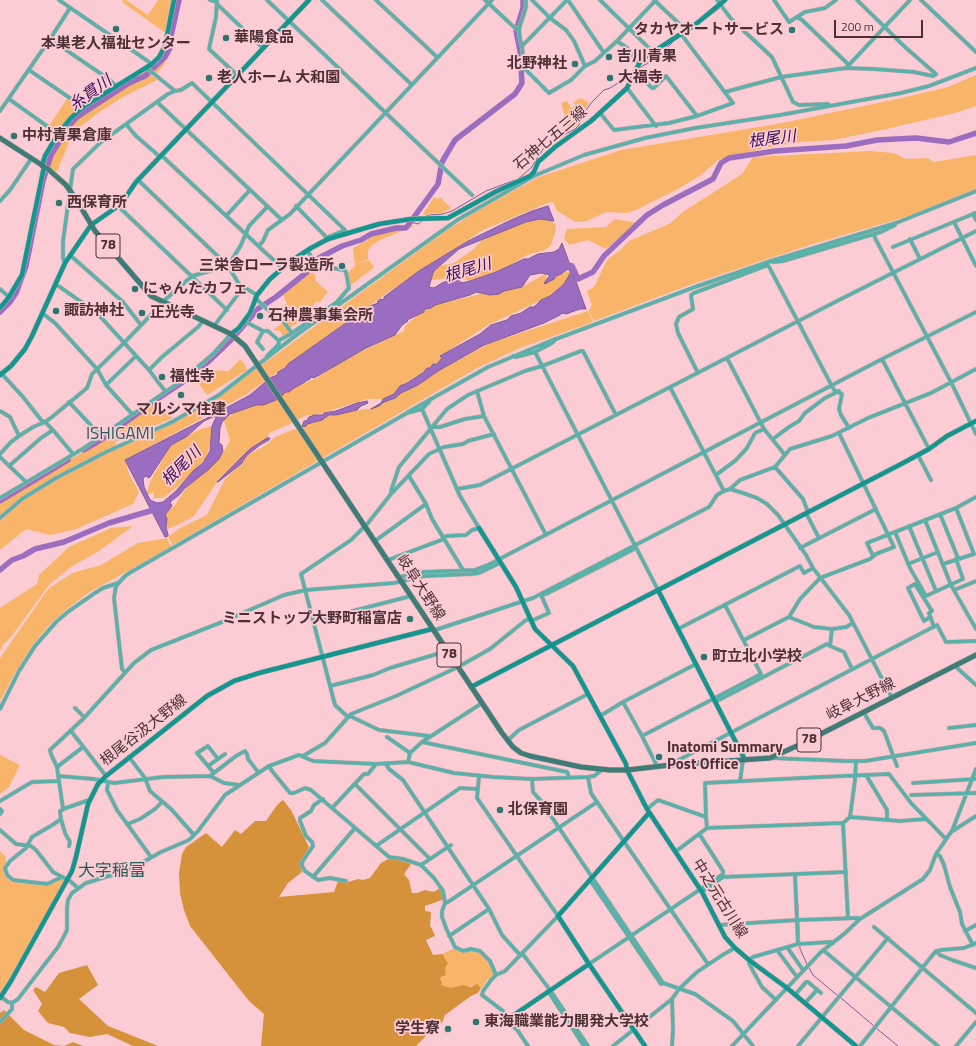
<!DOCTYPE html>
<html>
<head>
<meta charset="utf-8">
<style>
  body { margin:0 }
  #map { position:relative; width:976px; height:1046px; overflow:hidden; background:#fbccd3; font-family:"Titillium Web",sans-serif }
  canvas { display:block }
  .scale { position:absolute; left:834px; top:20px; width:89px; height:18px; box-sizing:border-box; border:2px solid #4d2f34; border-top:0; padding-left:5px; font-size:12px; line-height:14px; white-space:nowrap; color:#4d2f34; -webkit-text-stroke:3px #fbccd3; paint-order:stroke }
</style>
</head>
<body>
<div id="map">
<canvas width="976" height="1046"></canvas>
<div class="scale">200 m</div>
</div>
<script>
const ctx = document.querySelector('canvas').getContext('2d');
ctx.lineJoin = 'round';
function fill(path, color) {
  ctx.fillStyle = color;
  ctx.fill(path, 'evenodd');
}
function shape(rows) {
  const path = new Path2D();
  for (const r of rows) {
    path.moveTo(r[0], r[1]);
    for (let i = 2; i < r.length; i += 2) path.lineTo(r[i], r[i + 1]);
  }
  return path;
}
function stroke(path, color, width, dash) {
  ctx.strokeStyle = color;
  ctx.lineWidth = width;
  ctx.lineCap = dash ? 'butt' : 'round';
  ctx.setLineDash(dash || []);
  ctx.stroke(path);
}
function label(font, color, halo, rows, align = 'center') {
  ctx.font = font + ' "Titillium Web","Noto Sans JP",sans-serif';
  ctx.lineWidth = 3.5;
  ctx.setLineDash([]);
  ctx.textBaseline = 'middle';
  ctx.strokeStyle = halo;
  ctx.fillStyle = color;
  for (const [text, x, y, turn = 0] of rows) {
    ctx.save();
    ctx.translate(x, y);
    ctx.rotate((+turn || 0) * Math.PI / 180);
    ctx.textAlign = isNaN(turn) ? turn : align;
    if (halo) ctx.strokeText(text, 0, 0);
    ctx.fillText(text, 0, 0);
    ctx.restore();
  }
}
const green = shape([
  [123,0,126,0,148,15,158,0,171,0,165,32,164,32,122,2],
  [176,0,181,0,174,33,173,48,164,65,157,73,150,74,157,80,123,97,98,113,79,128,69,143,57,171,54,172,47,165,47,160,50,153,69,124,83,110,154,66,162,57,170,36],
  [976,75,976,106,955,113,882,130,833,140,801,142,764,148,718,160,701,175,678,189,638,209,627,213,606,212,587,221,576,222,557,211,553,202,548,203,483,230,387,293,247,394,125,460,129,474,139,492,133,504,76,529,50,535,26,529,0,550,0,503,112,434,117,448,173,423,195,411,255,370,444,232,482,208,539,177,621,150,782,123,902,98,948,87],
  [581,98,589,103,583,112,579,123,575,127,569,130,561,103,567,101,571,108,575,105,574,102],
  [67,99,80,108,58,132,49,126],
  [870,151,894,153,906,159,928,158,933,162,976,155,976,190,943,202,909,216,813,244,761,261,692,284,594,321,588,310,591,308,592,305,587,291,594,287,607,260,619,251,629,241,669,224,683,212,742,174,753,157],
  [434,197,438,199,440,197,451,208,442,213,430,213,426,216,423,214],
  [543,219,550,220,555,224,556,230,551,245,545,250,527,255,505,268,470,281,458,277,431,280,433,273,440,266,454,263,474,249,484,238,519,224],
  [615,219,636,223,606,249,588,240,569,245,564,238,567,229,606,227],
  [409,225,415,226,382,239,372,245,368,251,368,259,359,264,369,260,374,267,350,286,347,273,355,266,353,248,368,240,369,236],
  [312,271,316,276,315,280,328,292,319,303,317,301,313,305,317,308,306,316,300,311,297,323,288,329,290,333,283,337,280,331,273,330,285,321,277,312,287,303,283,295],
  [569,271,571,272,566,282,548,297,488,325,442,355,441,361,433,364,430,368,400,386,394,394,383,399,367,399,316,415,307,415,288,425,269,433,267,438,246,456,266,445,275,437,292,430,303,428,307,424,333,415,357,410,369,409,418,385,438,371,490,343,588,311,593,322,520,348,477,368,173,545,168,537,180,528,207,515,225,479,241,464,217,482,194,516,178,525,167,529,165,515,175,505,187,487,219,459,230,441,224,420,237,411,317,378,342,361,404,331,405,326,419,314,435,305,481,294,490,295,522,287,547,273,545,283,559,275],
  [240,359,244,363,247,370,207,395,194,377,203,370,229,371],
  [156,401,173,418,115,442,112,432],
  [212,426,211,440,206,458,183,482,163,498,154,498,154,492,147,495,148,488,151,480,171,445,198,430],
  [133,526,99,551,71,567,49,585,11,637,3,645,0,651,0,608,37,584,39,575,69,547,111,528],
  [167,538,171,547,88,593,67,609,51,623,34,643,16,671,0,701,0,658,48,589,72,573,101,565,138,543],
  [0,754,2,756,20,765,9,787,0,794],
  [0,851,6,857,6,870,9,880,11,882,46,886,61,878,65,880,7,984,0,994],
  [454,948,463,952,474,950,481,953,488,960,494,975,487,980,482,988,479,986,474,985,471,986,460,986,451,988,440,985,442,980,440,978,445,976,445,968,448,963,442,954]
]);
const forest = shape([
  [283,800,291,810,309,847,300,864,302,872,288,883,279,897,334,892,338,881,345,883,358,879,363,880,370,878,381,863,390,858,405,860,411,864,404,874,409,880,412,893,417,893,425,890,434,892,440,888,442,894,442,900,425,906,425,911,431,912,430,926,432,929,435,936,426,940,433,955,442,954,448,963,445,968,446,975,440,978,442,982,441,985,451,988,463,985,471,987,477,984,481,988,478,993,471,996,445,1015,442,1023,435,1024,428,1031,428,1033,425,1037,416,1046,261,1046,264,1014,249,1001,190,926,184,910,180,893,179,873,182,854,186,847,206,833,222,847,235,830,241,834,255,821,266,821,277,805],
  [87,965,98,985,79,999,108,1026,158,1046,133,1046,107,1034,90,1037,70,1033,64,1027,48,1023,38,1011,42,1004,33,990,36,987,45,992,59,973],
  [4,1010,24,1030,54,1045,64,1046,73,1042,83,1046,0,1046,0,1013]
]);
const water = shape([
  [548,206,554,221,540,219,526,222,466,246,459,249,435,270,433,273,429,287,434,288,442,283,450,280,458,280,462,283,470,281,496,272,524,259,528,259,538,254,554,252,559,249,562,243,586,309,580,309,566,314,562,313,560,315,544,323,484,345,438,371,418,385,401,393,395,398,384,402,379,406,371,409,381,403,383,399,394,394,400,386,407,383,424,372,427,368,430,368,433,364,437,364,442,358,440,356,480,334,491,325,507,320,511,316,521,313,530,307,534,307,541,300,550,296,564,284,571,272,568,269,561,274,556,276,554,279,545,284,544,283,550,275,541,273,530,275,522,287,504,291,499,294,490,295,476,292,470,295,435,305,431,308,426,309,424,310,424,312,407,320,408,321,402,325,395,335,366,348,314,378,311,377,309,380,307,380,305,382,294,388,289,392,286,392,276,400,263,405,256,405,230,414,222,422,220,428,219,443,222,445,223,451,219,459,208,470,185,488,179,495,170,502,172,506,165,515,167,518,166,528,168,534,168,536,165,537,125,460,211,416,250,395,270,378,277,375,278,372,285,368,288,364,370,306,378,303,377,302,380,299,384,300,384,297,419,271,468,241,511,220,532,211,548,206],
  [217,415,212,426,210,451,203,463,194,470,176,491,163,502,157,503,150,500,144,487,143,479,144,477,147,476,148,478,150,477,171,445,186,437,204,421,217,415],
  [367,401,368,403,361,406,357,410,336,415,329,415,322,420,307,424,306,426,302,427,304,421,306,421,309,417,314,415,323,415,324,413,336,411,357,403,367,401],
  [267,438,270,438,269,440,260,445,246,456,241,464,218,482,217,482,250,449,267,438]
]);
const stream = shape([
  [708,17,721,7],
  [639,68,657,58,674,41],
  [518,179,531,168,543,149,556,139,575,129,579,125,583,114,592,102,604,90,610,88,625,79,633,72],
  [427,216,429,215,443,214,452,211,486,191,515,180],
  [411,222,418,224,422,221],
  [798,904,800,949,807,964],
  [808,966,813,975,838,996],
  [841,998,874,1026],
  [876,1028,898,1046]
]);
const river = shape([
  [563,264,572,266,578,279,593,272,604,256,647,215,663,205,713,179,721,163,729,158,775,151,846,146,877,140,916,138,949,142,976,133],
  [0,312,10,302,16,293,26,266,43,181,51,155,69,126,77,117,129,83,145,76,165,57,170,48,170,41,179,0],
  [153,402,183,382,209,361,231,340,259,308,276,297,307,272,319,258,342,246,361,240,371,234,396,228,406,228,438,184,442,162,455,140,515,94,522,83,520,51,516,31,523,8,523,0],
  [84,450,104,438,141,411],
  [0,501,68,460],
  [0,570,12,560,23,556,35,549,64,542,109,523,157,509]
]);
const street = shape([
  [59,0,152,64],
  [210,0,217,2],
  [217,0,216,17,209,49,237,75],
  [267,0,472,195],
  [322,0,411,84],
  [376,0,437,57],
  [485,0,515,28,519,29],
  [526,0,526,7,519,29,520,39,522,46,524,68,549,93,571,80,585,66,595,61,617,41,656,0],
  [532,0,550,18,566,30,574,41,585,66],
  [568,0,604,53],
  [600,0,653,52],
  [654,0,686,30],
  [717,0,732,20,772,57,793,102,799,105,828,104],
  [774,0,789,22,805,12,825,8,836,0],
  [857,0,906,48,936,74],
  [921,0,976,52],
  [217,4,263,48],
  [797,17,802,20,849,65],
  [50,39,110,80,116,86],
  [617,41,627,48,639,63],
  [522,46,567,0],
  [145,68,148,69,175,91,181,90,192,83,345,230,328,237],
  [846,68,910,0],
  [29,70,83,107],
  [634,75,645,81,652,88,654,88,666,76,697,116],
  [627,88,656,126],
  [725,92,781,77,846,68,874,69,914,72,933,76,936,74],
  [9,99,58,134],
  [157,102,282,220],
  [0,111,50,39,70,8],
  [600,113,614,130,669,123,697,116,733,103,681,34],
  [126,124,135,135,160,157],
  [161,155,282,268],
  [138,180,228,266,242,289],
  [0,201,10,190,31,159],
  [118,206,227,310],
  [296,206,328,239],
  [976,213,973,214,976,220],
  [226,216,250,190],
  [954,222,976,266],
  [895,225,881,232,874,234,875,238,951,382,976,434],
  [910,239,920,259],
  [259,246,263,241,268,230,290,214,492,0],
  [893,247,973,214],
  [70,255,123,302,141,325],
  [773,262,783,261,874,234],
  [65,263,63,258,63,241,73,169,101,142,168,94,175,91],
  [767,263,834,390,842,394,839,409,841,415,849,428],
  [56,285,60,287,97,313,149,370,165,391],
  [0,289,9,297],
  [242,289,247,289,257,295],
  [255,298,267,309,280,317,292,333,337,302,349,288,346,272,344,270,332,268,319,263,312,258,307,250],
  [42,313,55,323,97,369,106,385,132,414],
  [244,321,263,331,268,331,278,340,280,340,292,333],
  [214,326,242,289],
  [263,331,257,342,263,349],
  [535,352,658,590],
  [267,356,278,345,279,343,278,340],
  [513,356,516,357,535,352,552,343,556,339,695,287,771,261,896,223,976,191],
  [727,358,764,429,785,455],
  [882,359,929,449],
  [149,370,162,357,198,327,203,321],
  [1,373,23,397,42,421,45,422,53,430,73,454],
  [698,373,678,333,676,324,679,317,693,309,691,295,694,293,768,265],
  [106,385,136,356],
  [670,387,724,491],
  [477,391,484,416,546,535],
  [69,402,101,436],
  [0,411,10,417,19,436,11,442,0,454],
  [408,412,488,367,555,339],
  [431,427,440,427,465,419,484,416],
  [19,436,33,427,45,422,52,417,87,388,92,374,124,343,167,298,192,276,228,266,241,245,249,226,267,207],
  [773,439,789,427,799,421,805,413,825,398,839,391],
  [918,455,931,480],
  [0,457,26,482],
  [9,466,41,438,53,430],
  [775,467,803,499,808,512],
  [716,475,736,460,747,448,755,433,764,429],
  [409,476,426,504,432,519,463,570],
  [457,489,480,485,841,299,976,231],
  [730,489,740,480,775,467,790,449,832,436,868,418,931,393,976,369],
  [391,494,391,491,399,467,447,409,468,395,525,371,542,366,581,351,583,351,616,415],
  [0,498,84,448,184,379,214,353,231,334],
  [806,513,819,538],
  [940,514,958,558],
  [0,518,22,499,56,478,106,452,172,422,219,395,295,336,436,235,459,219,534,176,584,155,645,138,695,128,780,115,901,93,929,86,976,68],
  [925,520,951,585,976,629],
  [909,526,936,591],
  [895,532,910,568,926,596,963,579,956,559],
  [375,541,426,504],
  [800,548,876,509],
  [873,556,867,543,956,508,976,497],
  [388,560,444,539,446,536,466,535,472,530,479,528,460,496,422,409],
  [609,562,636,548],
  [908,564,938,552],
  [943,564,974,554,956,508],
  [399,577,424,572,475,570,488,565,882,359,976,312],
  [954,590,976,581],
  [546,594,609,562,608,559],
  [789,617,814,627,832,629,846,627,853,623],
  [930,617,924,621,908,588,915,584,932,611,929,613,934,627],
  [314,621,411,596],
  [531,621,549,613,542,597,543,595,542,593],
  [433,629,435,630,533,598,709,507,717,495,724,491,730,489,743,493,757,498,767,504,778,515,806,555,813,568,849,615,892,698],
  [678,629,800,566,804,573,813,568],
  [832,629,830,646,844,652,852,669],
  [744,640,789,617,800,599,820,578,870,559,876,554,894,547,839,433],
  [955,666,976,685],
  [125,672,122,669,114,598,116,586,125,576,131,572,407,413,422,409,429,402,430,399],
  [330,686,373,675,390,668,447,651],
  [623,702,642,736,657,766],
  [715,702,827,644,830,646],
  [75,708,84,717],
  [0,709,19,671,35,646,56,622,69,611,95,593,103,588,118,583],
  [864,713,873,728,880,728,884,731,897,766],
  [350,716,379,730,429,736],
  [600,716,623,702,696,664],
  [348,717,335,705,301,574,351,540,368,523,391,494,429,454,444,447,463,444,468,441,494,434],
  [949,728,976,725],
  [71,731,106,776],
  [642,736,761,674,725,605],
  [387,737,410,753],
  [507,741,519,730,588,694],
  [422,742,567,772,568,774,569,778],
  [303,756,325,743,351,714,396,696,458,667,490,649,526,620,530,619],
  [129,757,145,778,150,791,171,809,194,835],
  [771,758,846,761,865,761,976,743],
  [408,762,410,753,422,742,482,703],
  [386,764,389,769,403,780,489,909,502,935,520,955],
  [671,764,937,625,946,642,976,641],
  [208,766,225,754],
  [269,766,272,771,290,793,294,793,305,788,311,790,389,857,403,859,421,865,434,878,443,891,445,903,442,911,442,917,446,928,455,947,463,951,471,949,480,951,490,961,496,975],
  [57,767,83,747],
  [214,773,197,753,208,746,218,759],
  [866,775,889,774,911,803,946,839],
  [58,776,94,779,114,783,163,777,210,776,224,783,239,785],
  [210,776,236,756,245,751,247,754,248,759,258,772],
  [479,776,477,798,558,916,505,971,496,975,491,980,483,991,482,995,503,1011,512,1025,518,1031,528,1046],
  [588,777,591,793,597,802,708,964],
  [532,779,533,792,541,801,663,983,695,994,733,1021,753,1046],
  [740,781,743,760],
  [108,783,107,790,117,810,151,857],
  [913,783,976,779],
  [355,784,430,859],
  [911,795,976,793],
  [323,799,314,805,311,811,300,818,300,821,306,836,312,842,313,846,302,862,302,866,305,871,318,880,330,878,346,881],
  [0,801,32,782,58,781],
  [332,808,364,774,368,774,376,764],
  [0,809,2,811,0,814],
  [63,809,57,767,51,754,50,750,83,719,134,663,151,650,222,622,284,595,306,590,394,583,424,576,471,574,479,573,500,563],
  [647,809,658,800,706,817],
  [850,817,900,821,926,819],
  [61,819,54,824,32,837,26,848,10,861,5,868,7,875,13,880,47,884,62,877],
  [843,823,848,918],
  [128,824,140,819,155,809,162,802],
  [707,828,706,817,705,783,821,777,866,775,887,810,887,820],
  [707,828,843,823,850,817,855,780,856,761],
  [0,830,16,844,31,846,36,850,53,872,70,881,78,888],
  [952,831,976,769],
  [69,846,70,842,65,833,61,819,60,811,66,808,89,800],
  [376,846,460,788,477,789],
  [675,852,707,828],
  [936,854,940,856,944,865,950,887,960,912,962,924,973,945],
  [421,865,451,845],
  [795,875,798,944],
  [313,877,355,828],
  [590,880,661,984,663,983],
  [702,892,723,877,846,872],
  [445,903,448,902,597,802],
  [719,925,797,920,858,918,860,919],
  [874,927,976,1013],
  [965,931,976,925],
  [449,936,489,909],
  [787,947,803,970],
  [777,950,797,977],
  [823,950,938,1046],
  [936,951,940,955,952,960,976,968],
  [522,953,550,990,588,1046],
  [589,964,723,874,723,871,700,835],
  [548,991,584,1046],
  [795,995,806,982,808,982,821,993],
  [1,997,8,1002,12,1003],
  [776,1000,762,987,753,971,749,963,749,960,753,957,798,944,831,942,833,943],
  [12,1003,18,999,58,947,64,936,67,930,67,908,68,900,72,893,86,883,131,869,161,852,189,840,198,831,225,795,269,766,299,755,313,761,376,764,408,762,454,773,493,777,532,779,588,777,594,776,603,769],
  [805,1003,817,990],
  [0,1022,12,1009,12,1003],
  [613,1046,672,999,679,989,697,972,724,954,735,948],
  [672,1046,673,1030,672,999],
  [732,1046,821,952,844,934,860,919,923,879,930,870,936,854,951,832,976,816],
  [798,1046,888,938],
  [860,1046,935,952,940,950,964,948,976,943],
  [956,1046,976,1022]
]);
const secondary = shape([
  [42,166,45,156,58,134,71,118,83,107,152,64,159,57,165,46,174,0],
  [0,308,9,297,22,275,44,167],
  [231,334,239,328,250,313,257,295,270,279,291,261,311,248,328,239,379,224,411,219,448,218,497,191,530,176,534,172,538,162,555,147,591,121,627,88,641,60,696,24,725,0],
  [0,375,11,366,25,349,32,336,65,263,91,225,121,204,136,182,309,0],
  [479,528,516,587,535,629,573,666,626,764,627,770,647,809,702,892,725,937,735,948,749,960,787,988,856,1046],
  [658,590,745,760],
  [471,687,903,463,929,449,947,436,976,421],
  [0,998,11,981,72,871,76,857,88,804,98,784,106,776,207,696,234,681,259,673,432,629],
  [508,1019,589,964],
  [645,1046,589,964,558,916,649,813]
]);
const primary = shape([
  [0,138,48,169,66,185,76,199,95,231,151,296,231,334,245,346,502,733,513,747,521,753,530,756,581,767,610,770,627,770,670,765,770,758,799,745,976,655]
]);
const markers = [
  [116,29,4,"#2c7570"],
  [792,30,4,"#2c7570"],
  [226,38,4,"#2c7570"],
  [609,57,4,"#2c7570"],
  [575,64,4,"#2c7570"],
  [209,78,4,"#2c7570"],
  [610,78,4,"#2c7570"],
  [14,136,4,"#2c7570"],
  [59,203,4,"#2c7570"],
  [342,266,4,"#2c7570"],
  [135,289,4,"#2c7570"],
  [56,311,4,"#2c7570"],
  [142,313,4,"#2c7570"],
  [260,316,4,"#2c7570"],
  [162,377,4,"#2c7570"],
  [181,395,4,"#2c7570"],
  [410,619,4,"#2c7570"],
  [704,657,4,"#2c7570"],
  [659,757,4,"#2c7570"],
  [500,810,4,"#2c7570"],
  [476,1022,4,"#2c7570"],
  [448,1029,4,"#2c7570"]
];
const shields = [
  [108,246,24],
  [449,655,24],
  [809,740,24]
];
const shieldNames = [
  ["78",108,246],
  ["78",449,655],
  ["78",809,740]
];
const poiNames = [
  ["タカヤオートサービス",784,30,"right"],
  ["華陽食品",234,38],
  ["本巣老人福祉センター",116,44,"center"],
  ["吉川青果",617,57],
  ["北野神社",567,64,"right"],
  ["老人ホーム 大和園",217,78],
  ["大福寺",618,78],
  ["中村青果倉庫",22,136],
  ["西保育所",67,203],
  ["三栄舎ローラ製造所",334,266,"right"],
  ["にゃんたカフェ",143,289],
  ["諏訪神社",64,311],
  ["正光寺",150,313],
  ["石神農事集会所",268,316],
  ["福性寺",170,377],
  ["マルシマ住建",181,410,"center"],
  ["ミニストップ大野町稲富店",402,619,"right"],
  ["町立北小学校",712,657],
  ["Inatomi Summary",667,748],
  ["Post Office",667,765],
  ["北保育園",508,810],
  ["東海職業能力開発大学校",484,1022],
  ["学生寮",440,1029,"right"]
];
const streetNames = [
  ["石神七五三線",551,139,-40],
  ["岐阜大野線",420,588,57],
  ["岐阜大野線",861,700,-27],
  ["根尾谷汲大野線",144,731,-38],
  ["中之元古川線",719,899,58]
];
const waterNames = [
  ["糸貫川",91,94,-36],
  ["根尾川",772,140,-7],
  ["根尾川",468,271,-16],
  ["根尾川",182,467,-45]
];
const quarterNames = [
  ["ISHIGAMI",120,435],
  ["大字稲富",112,872]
];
fill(green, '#f8b56a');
fill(forest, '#d6913b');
fill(water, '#9a6dc0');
stroke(water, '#835a96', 1);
stroke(stream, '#835a96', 1);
stroke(river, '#9a6dc0', 5.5);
stroke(street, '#d5a9b0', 4.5);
stroke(secondary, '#d5a9b0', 5.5);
stroke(primary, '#d5a9b0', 6);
stroke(street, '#5ab1aa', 3.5);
stroke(secondary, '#129790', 4.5);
stroke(primary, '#3e7c77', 5);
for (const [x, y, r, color] of markers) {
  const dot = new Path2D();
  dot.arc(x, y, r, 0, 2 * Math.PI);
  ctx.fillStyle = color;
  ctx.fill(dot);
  stroke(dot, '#fbccd3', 1.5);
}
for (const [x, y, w] of shields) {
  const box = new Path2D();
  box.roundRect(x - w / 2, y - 12, w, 24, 3);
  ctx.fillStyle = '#fbccd3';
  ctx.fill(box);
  stroke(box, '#4d2f34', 1);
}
label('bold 14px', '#4d2f34', null, shieldNames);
label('bold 15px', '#4d2f34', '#fbccd3', poiNames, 'left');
label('15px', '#4d2f34', '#fbccd3', streetNames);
label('italic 16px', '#3c0c59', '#fbccd3', waterNames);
label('17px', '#265f5a', '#fbccd3', quarterNames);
</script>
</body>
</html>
